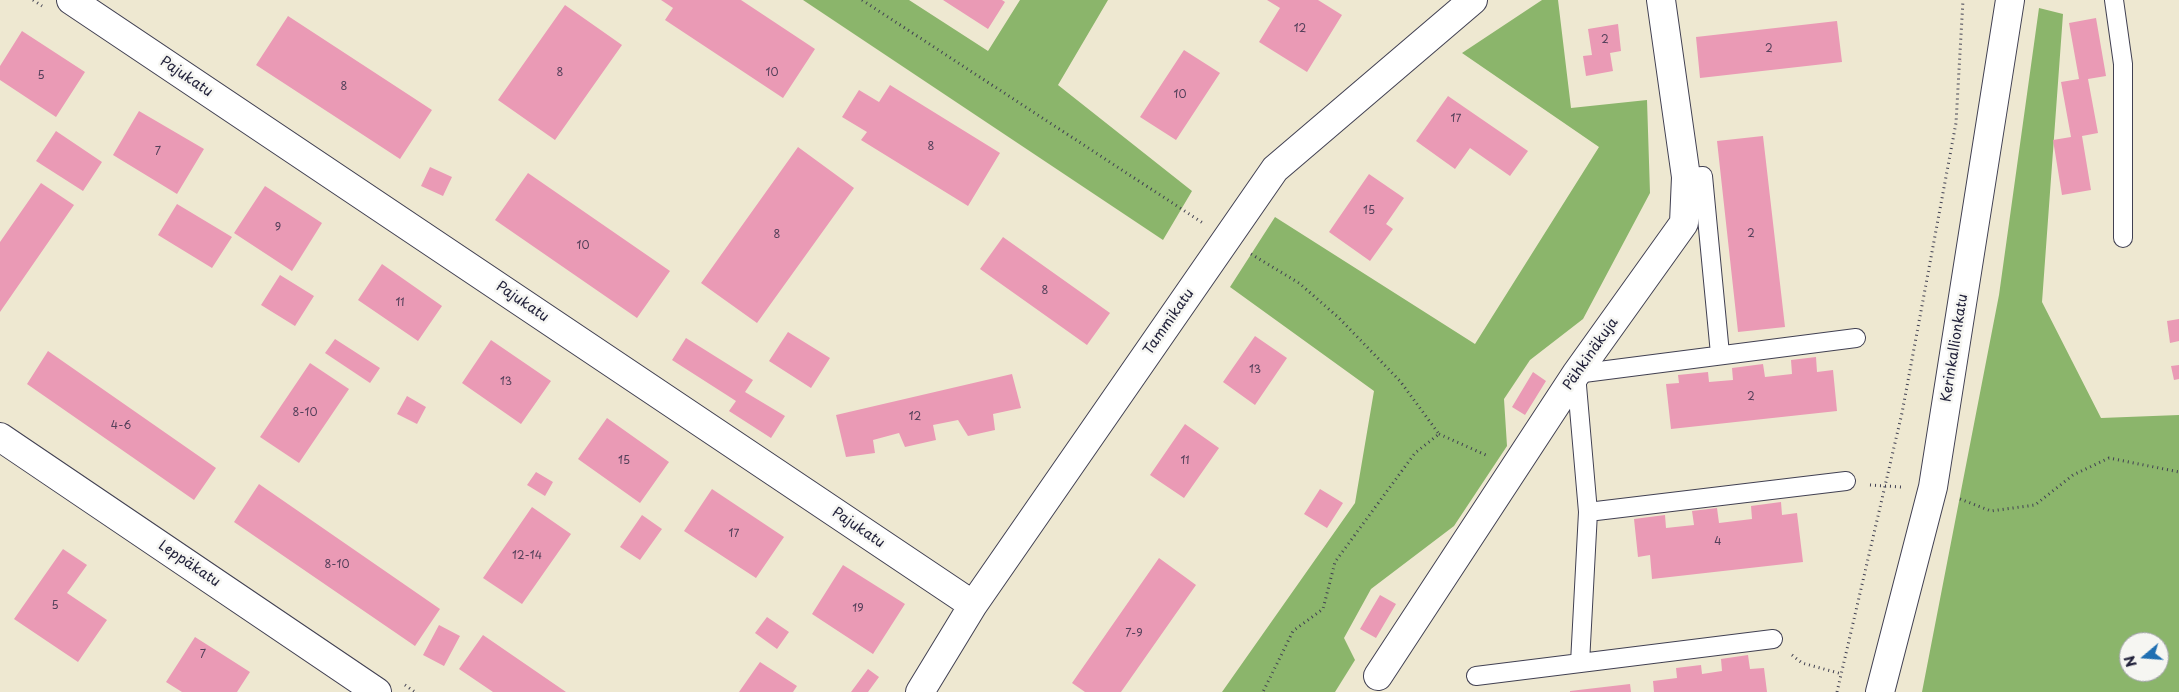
<!DOCTYPE html>
<html>
<head>
<meta charset="utf-8">
<style>
  body { margin:0 }
  #map { position:relative; width:2179px; height:692px; overflow:hidden; background:#eee8d1; font-family:"Playpen Sans",sans-serif }
  canvas { display:block }
  .north { position:absolute; left:2119px; top:632px; width:50px; height:50px; box-sizing:border-box; background:#f6f6f2; border:1px solid #a1a1a9; border-radius:50%; rotate:252deg; font-size:14px; font-weight:700; line-height:20px; text-align:center; color:#22223b }
  .north::after { content:''; display:block; margin:auto; width:18px; height:22px; background:#1f6fb2; clip-path:polygon(50% 0,100% 100%,50% 72%,0 100%) }
</style>
</head>
<body>
<div id="map">
<canvas width="2179" height="692"></canvas>
<div class="north">N</div>
</div>
<script>
const ctx = document.querySelector('canvas').getContext('2d');
ctx.lineJoin = 'round';
function fill(path, color) {
  ctx.fillStyle = color;
  ctx.fill(path, 'evenodd');
}
function shape(rows) {
  const path = new Path2D();
  for (const r of rows) {
    path.moveTo(r[0], r[1]);
    for (let i = 2; i < r.length; i += 2) path.lineTo(r[i], r[i + 1]);
  }
  return path;
}
function stroke(path, color, width, dash) {
  ctx.strokeStyle = color;
  ctx.lineWidth = width;
  ctx.lineCap = dash ? 'butt' : 'round';
  ctx.setLineDash(dash || []);
  ctx.stroke(path);
}
function label(font, color, halo, rows, align = 'center') {
  ctx.font = font + ' "Playpen Sans",sans-serif';
  ctx.lineWidth = 5;
  ctx.setLineDash([]);
  ctx.textBaseline = 'middle';
  ctx.strokeStyle = halo;
  ctx.fillStyle = color;
  for (const [text, x, y, turn = 0] of rows) {
    ctx.save();
    ctx.translate(x, y);
    ctx.rotate((+turn || 0) * Math.PI / 180);
    ctx.textAlign = isNaN(turn) ? turn : align;
    if (halo) ctx.strokeText(text, 0, 0);
    ctx.fillText(text, 0, 0);
    ctx.restore();
  }
}
const forest = shape([
  [803,0,909,0,988,51,1020,0,1108,0,1058,85,1192,191,1163,240],
  [1542,0,1558,0,1571,108,1647,100,1650,193,1583,319,1530,360,1504,399,1507,446,1454,526,1371,589,1344,638,1355,660,1335,692,1222,692,1355,503,1374,391,1230,287,1275,217,1475,344,1599,147,1462,53],
  [2039,8,2063,14,2042,302,2101,418,2179,415,2179,692,1922,692,1999,295],
  [2129,642,2159,642,2159,672,2129,672]
]);
const building = shape([
  [661,0,741,0,815,49,783,98,665,20,673,8],
  [943,0,1002,0,1005,2,988,29],
  [1267,0,1318,0,1342,15,1307,72,1259,42,1280,8],
  [565,5,622,45,555,140,498,100],
  [288,16,432,110,400,159,256,65],
  [2096,18,2106,76,2088,79,2098,133,2082,136,2091,190,2062,195,2053,140,2071,137,2061,82,2079,79,2069,23],
  [1837,21,1842,62,1700,78,1696,37],
  [1618,24,1621,51,1610,53,1613,71,1586,76,1583,56,1592,55,1588,29],
  [22,31,85,72,56,117,0,80,0,66],
  [1184,50,1220,73,1176,140,1140,117],
  [890,85,1000,153,968,206,861,140,867,132,842,117,859,90,879,102],
  [1448,96,1528,151,1510,176,1470,148,1455,169,1416,141],
  [139,111,204,149,177,194,113,155],
  [56,131,102,162,83,191,36,161],
  [1763,136,1785,327,1738,332,1717,141],
  [798,147,854,188,757,323,701,283],
  [430,167,452,177,443,196,421,186],
  [528,173,670,271,637,318,495,220],
  [1369,174,1404,198,1386,224,1393,229,1370,261,1329,232],
  [41,183,74,205,0,312,0,242],
  [265,186,322,223,292,271,234,233],
  [177,204,232,237,212,268,158,235],
  [1003,237,1110,313,1087,345,980,269],
  [382,264,442,306,418,341,358,300],
  [280,275,314,296,295,326,261,305],
  [2179,319,2179,341,2170,343,2167,321],
  [788,332,830,358,811,388,769,361],
  [1255,336,1287,358,1255,405,1223,382],
  [686,338,753,380,745,392,785,416,771,438,729,411,736,401,672,360],
  [335,339,380,368,370,383,325,353],
  [491,340,551,381,521,424,462,383],
  [48,351,216,468,194,500,27,384],
  [1816,357,1817,372,1833,370,1837,411,1671,429,1666,384,1679,383,1678,375,1708,372,1709,382,1733,380,1732,368,1763,364,1765,377,1792,374,1791,360],
  [310,363,349,389,299,463,260,437],
  [2179,365,2179,379,2174,380,2171,366],
  [1533,372,1546,381,1525,415,1512,407],
  [1012,374,1021,408,993,414,995,430,968,436,958,420,933,425,936,440,905,447,899,433,873,440,875,453,846,457,836,415],
  [407,396,426,407,417,424,397,414],
  [607,418,669,462,640,503,578,459],
  [1185,424,1219,448,1184,498,1150,475],
  [536,472,553,482,545,496,527,485],
  [259,484,440,609,415,646,234,522],
  [712,489,784,537,756,578,684,531],
  [1320,489,1343,503,1327,528,1304,514],
  [1781,502,1782,515,1797,513,1803,562,1652,579,1650,555,1638,557,1634,519,1665,515,1666,528,1694,525,1692,511,1717,508,1719,523,1752,519,1751,506],
  [532,507,571,534,522,604,483,578],
  [642,515,662,529,640,560,620,547],
  [63,549,87,565,67,593,107,620,78,662,14,619],
  [1159,558,1196,585,1121,692,1085,692,1072,683],
  [843,565,905,604,873,654,812,614],
  [1380,595,1396,604,1376,638,1360,629],
  [767,617,789,632,777,649,755,633],
  [439,625,460,636,444,666,423,655],
  [483,635,566,692,493,692,459,669],
  [195,637,250,672,237,692,182,692,166,682],
  [1748,655,1750,669,1764,668,1767,692,1654,692,1653,681,1677,678,1676,668,1701,665,1702,674,1722,671,1721,659],
  [760,662,797,686,793,692,739,692],
  [868,669,879,677,868,692,851,692],
  [1630,684,1631,692,1570,692,1570,691]
]);
const path = shape([
  [33,0,42,6],
  [862,0,1203,223],
  [1251,254,1299,283,1339,318,1400,381,1439,434,1415,453,1335,562,1323,609,1293,631,1263,692],
  [1439,434,1488,456],
  [1870,485,1901,487],
  [1960,499,1991,511,2035,505,2073,475,2109,458,2179,472],
  [1792,655,1802,663,1842,674],
  [405,685,415,692],
  [1837,692,1902,413,1956,123,1963,0]
]);
const service = shape([
  [2114,0,2123,64,2123,238],
  [1686,177,1703,176,1720,354],
  [1588,512,1846,481],
  [1580,663,1588,512,1576,374,1856,338],
  [1476,676,1773,639]
]);
const minor = shape([
  [71,0,973,605],
  [0,437,377,692],
  [1378,676,1576,374,1684,223,1686,177,1661,0],
  [920,692,973,605,1275,169,1473,0],
  [1880,692,1933,487,2010,0]
]);
const numberNames = [
  ["12",1300,29],
  ["2",1605,40],
  ["2",1769,49],
  ["8",560,73],
  ["10",772,73],
  ["5",41,76],
  ["8",344,87],
  ["10",1180,95],
  ["17",1456,119],
  ["8",931,147],
  ["7",158,152],
  ["15",1369,211],
  ["9",278,228],
  ["2",1751,234],
  ["8",777,235],
  ["10",583,246],
  ["8",1045,291],
  ["11",400,303],
  ["13",1255,370],
  ["13",506,382],
  ["2",1751,397],
  ["8-10",305,413],
  ["12",915,417],
  ["4-6",121,426],
  ["15",624,461],
  ["11",1185,461],
  ["17",734,534],
  ["4",1718,542],
  ["12-14",527,556],
  ["8-10",337,565],
  ["5",55,606],
  ["19",858,609],
  ["7-9",1134,634],
  ["7",203,655]
];
const streetNames = [
  ["Pajukatu",186,77,34],
  ["Pajukatu",522,302,34],
  ["Tammikatu",1169,322,-55],
  ["Kerinkallionkatu",1955,348,-81],
  ["Pähkinäkuja",1591,354,-55],
  ["Pajukatu",858,528,34],
  ["Leppäkatu",189,564,34]
];
fill(forest, '#8bb56b');
fill(building, '#ea9ab5');
stroke(service, '#414052', 20);
stroke(minor, '#414052', 30);
stroke(path, '#414052', 3, [1, 4]);
stroke(service, '#fff', 18);
stroke(minor, '#fff', 28);
label('11px', '#54405a', null, numberNames);
label('14px', '#22223b', '#f6f6f2', streetNames);
</script>
</body>
</html>
